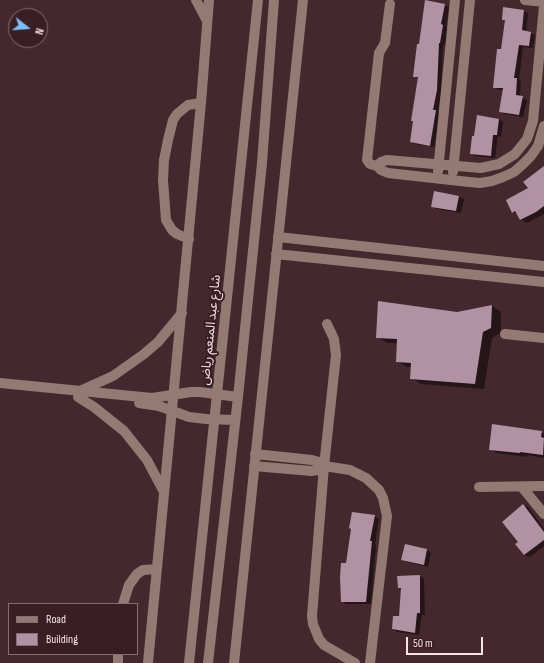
<!DOCTYPE html>
<html>
<head>
<meta charset="utf-8">
<style>
  body { margin:0 }
  #map { position:relative; width:544px; height:663px; overflow:hidden; background:#44282d; font-family:"Sofia Sans Condensed",sans-serif }
  canvas { display:block }
  .legend { position:absolute; left:8px; top:603px; width:130px; height:52px; box-sizing:border-box; background:#391e24; border:1px solid #856d72; margin:0; padding:5px 7px; list-style:none; font-size:12px; color:#f6e3e6 }
  .legend li { display:flex; align-items:center; gap:8px; height:20px }
  .legend b { width:20px; border:1px solid #856d72 }
  .north { position:absolute; left:8px; top:8px; width:40px; height:40px; box-sizing:border-box; background:#391e24; border:1px solid #856d72; border-radius:50%; rotate:107deg; font-size:11px; font-weight:700; line-height:16px; text-align:center; color:#f6e3e6 }
  .north::after { content:''; display:block; margin:auto; width:14px; height:18px; background:#7abef8; clip-path:polygon(50% 0,100% 100%,50% 72%,0 100%) }
  .scale { position:absolute; left:406px; top:637px; width:77px; height:18px; box-sizing:border-box; border:2px solid #f6e3e6; border-top:0; padding-left:5px; font-size:12px; line-height:14px; white-space:nowrap; color:#f6e3e6; -webkit-text-stroke:3px #391e24; paint-order:stroke }
</style>
</head>
<body>
<div id="map">
<canvas width="544" height="663"></canvas>
<ul class="legend">
<li><b style="height:5px;background:#957a74"></b>Road</li>
<li><b style="height:11px;background:#b092a3"></b>Building</li>
</ul>
<div class="north">N</div>
<div class="scale">50 m</div>
</div>
<script>
const ctx = document.querySelector('canvas').getContext('2d');
ctx.lineJoin = 'round';
function fill(path, color) {
  ctx.fillStyle = color;
  ctx.fill(path, 'evenodd');
}
function shape(rows) {
  const path = new Path2D();
  for (const r of rows) {
    path.moveTo(r[0], r[1]);
    for (let i = 2; i < r.length; i += 2) path.lineTo(r[i], r[i + 1]);
  }
  return path;
}
function stroke(path, color, width, dash) {
  ctx.strokeStyle = color;
  ctx.lineWidth = width;
  ctx.lineCap = dash ? 'butt' : 'round';
  ctx.setLineDash(dash || []);
  ctx.stroke(path);
}
function label(font, color, halo, rows, align = 'center') {
  ctx.font = font + ' "Sofia Sans Condensed","Noto Sans Arabic",sans-serif';
  ctx.lineWidth = 4;
  ctx.setLineDash([]);
  ctx.textBaseline = 'middle';
  ctx.strokeStyle = halo;
  ctx.fillStyle = color;
  for (const [text, x, y, turn = 0] of rows) {
    ctx.save();
    ctx.translate(x, y);
    ctx.rotate((+turn || 0) * Math.PI / 180);
    ctx.textAlign = isNaN(turn) ? turn : align;
    if (halo) ctx.strokeText(text, 0, 0);
    ctx.fillText(text, 0, 0);
    ctx.restore();
  }
}
const shadow = shape([
  [445,5,449,7,446,27,447,28,445,45,443,45,441,93,438,112,440,114,434,147,415,144,411,142,418,78,414,76,420,45],
  [524,11,528,13,526,32,535,35,533,48,523,47,519,80,521,81,520,97,527,100,523,117,504,114,500,111,504,90,499,90,494,87,502,51,506,21,503,19],
  [499,119,503,122,501,137,498,136,495,158,475,156,471,153,475,137],
  [544,169,544,214,527,223,521,220,518,215,513,212],
  [434,192,459,197,464,199,461,213,437,209,432,206],
  [492,306,501,312,501,333,492,338,484,389,421,384,411,378,411,367,407,367,397,361,398,343,387,343,377,337,457,313],
  [493,425,544,433,544,458,527,455,527,457,497,453,490,449],
  [523,505,528,507,544,529,544,546,530,557,525,555,517,544,519,542],
  [374,516,379,519,375,544,376,545,371,604,346,604,342,601],
  [427,550,431,553,428,567,407,562,402,559],
  [420,576,424,579,425,615,422,615,419,635,397,632,393,629,400,618,402,589,399,588]
]);
const building = shape([
  [425,0,445,4,441,24,443,25,440,43,439,43,437,90,433,110,436,110,430,146,410,142,413,121,411,121,418,77,413,77,417,44,419,44],
  [503,7,524,10,522,30,531,32,529,46,519,45,514,78,517,78,516,95,523,96,519,115,499,112,503,88,493,88,497,49,501,49,505,20,502,20],
  [477,115,499,119,497,135,493,135,491,156,470,154,472,136,474,136],
  [544,166,544,206,536,212,520,220,515,211,512,213,506,200,528,188,523,182],
  [434,191,459,196,456,211,431,207],
  [378,301,457,312,492,305,491,328,483,332,475,384,410,379,411,363,396,362,397,339,376,338],
  [492,424,542,431,541,437,544,438,543,455,520,452,520,453,489,450],
  [523,504,544,532,544,540,524,555,515,544,518,542,502,522],
  [352,512,375,515,370,541,372,541,366,602,341,602,340,577,341,563,346,563,351,529,349,528],
  [405,544,427,549,424,565,401,560],
  [420,575,420,613,417,613,415,633,392,629,393,616,399,616,401,588,398,588,397,576]
]);
const minor = shape([
  [196,0,207,21],
  [525,0,544,2],
  [390,4,385,43,379,53,367,160,370,164,377,166,381,170,388,173,469,182,480,183,492,181,503,177,514,172,523,164,531,156,538,146,544,126],
  [377,166,381,162,387,160,481,168,499,164,515,154,527,139,533,121,544,6],
  [438,171,455,0],
  [453,172,470,0],
  [278,237,544,266],
  [189,239,177,234,172,230,166,220,163,180,164,160,168,140,173,120,177,114,188,105,201,103],
  [276,254,544,282],
  [327,324,334,339,336,355,324,466,312,616,313,624,319,639,324,645,355,663],
  [505,334,544,338],
  [0,383,152,398,191,392,200,392,238,397],
  [82,390,113,376,144,354,158,342,182,313],
  [78,397,94,407,124,431,147,460,164,492],
  [139,403,159,406,189,417,206,419,235,420],
  [255,454,312,460,319,462,324,466,350,470,366,478,379,490,383,498,387,516,370,663],
  [254,466,311,471,318,470,324,466],
  [479,487,544,486],
  [522,487,544,514],
  [123,604,129,585,137,574,143,570,157,569],
  [118,654,118,663],
  [148,663,201,103,209,0],
  [189,663,258,0],
  [208,663,238,397,262,163,274,0],
  [234,663,303,0]
]);
const streetNames = [
  ["شارع عبد المنعم رياض",211,330,-84]
];
fill(shadow, '#0007');
fill(building, '#b092a3');
stroke(minor, '#957a74', 10);
label('13px', '#f6e3e6', '#391e24', streetNames);
</script>
</body>
</html>
